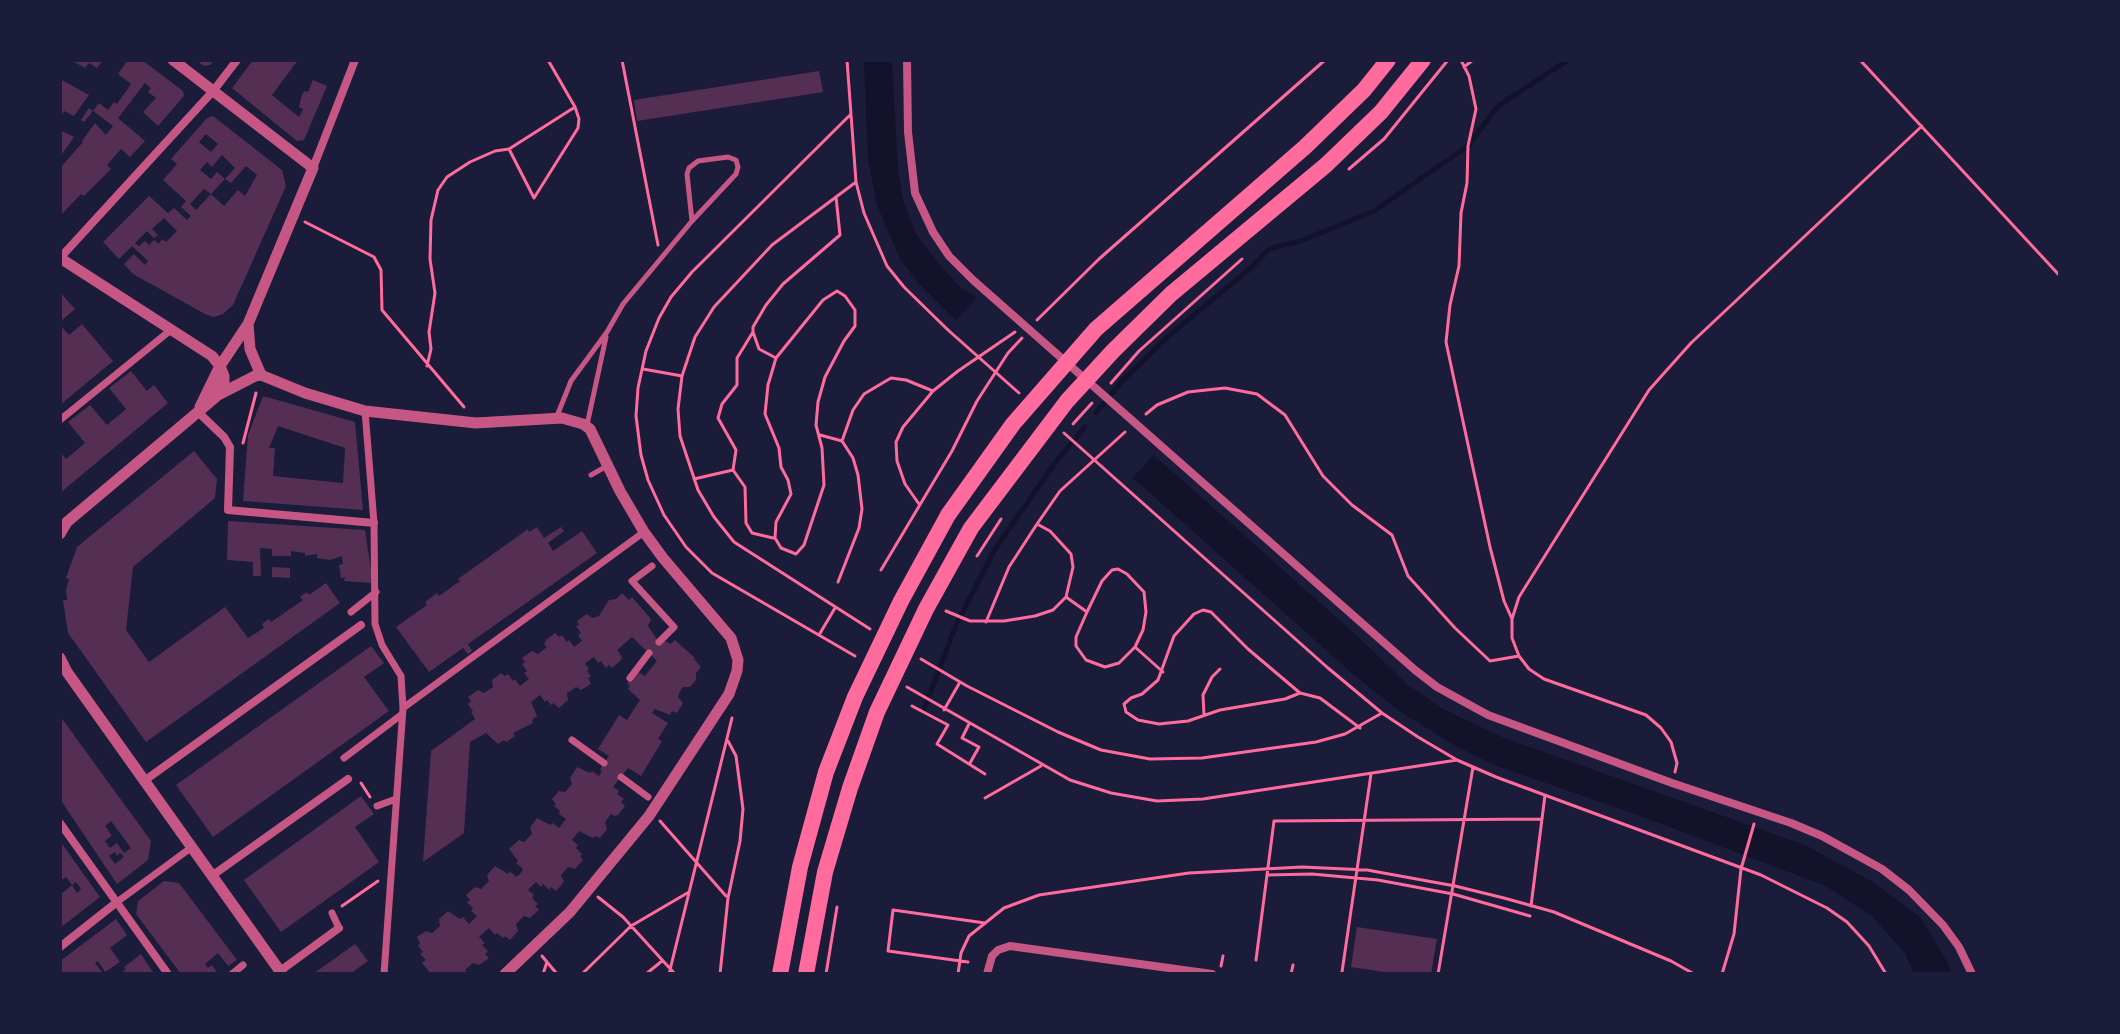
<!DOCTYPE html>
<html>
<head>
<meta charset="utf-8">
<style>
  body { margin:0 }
  #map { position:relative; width:2120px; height:1034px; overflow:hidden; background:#1b1b3a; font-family:"Public Sans",sans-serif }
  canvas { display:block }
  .frame { position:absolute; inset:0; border:62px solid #1b1b3a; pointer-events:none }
</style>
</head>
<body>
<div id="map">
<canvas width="2120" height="1034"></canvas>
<div class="frame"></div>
</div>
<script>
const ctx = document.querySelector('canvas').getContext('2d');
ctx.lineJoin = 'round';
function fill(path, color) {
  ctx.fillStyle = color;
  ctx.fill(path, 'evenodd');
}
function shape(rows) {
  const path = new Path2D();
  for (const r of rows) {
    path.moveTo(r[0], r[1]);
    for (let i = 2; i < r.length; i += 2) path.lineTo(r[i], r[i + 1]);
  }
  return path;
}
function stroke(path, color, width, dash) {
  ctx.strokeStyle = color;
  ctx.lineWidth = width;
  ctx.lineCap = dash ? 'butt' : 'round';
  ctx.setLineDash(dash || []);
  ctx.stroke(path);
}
const water = shape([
  [864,60,892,60,898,172,904,203,916,234,943,269,961,288,977,298,1354,633,1407,684,1443,709,1504,738,1805,845,1871,881,1920,917,1949,965,1951,974,1914,974,1905,953,1872,916,1826,886,1635,814,1494,765,1456,746,1399,711,1353,674,948,313,919,284,900,259,877,205,868,160]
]);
const pier = shape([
  [979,295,1156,452,1131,480,954,323]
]);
const stream = shape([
  [1096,413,1123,380,1172,333,1252,267,1269,249,1301,241,1374,211,1468,146,1498,106,1568,60],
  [924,709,956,625,995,549,1055,463,1085,427]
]);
const building = shape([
  [71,60,103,60,97,68,89,63,85,68],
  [128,60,142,60,183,91,184,96,158,126,143,112,156,98,148,92,151,88,145,83,118,118,145,141,130,157,121,149,107,165,111,169,84,196,81,194,60,216,60,168,83,142,82,141,95,123,106,135,113,126,93,111,84,122,81,120,89,108,93,111,99,103,108,110,114,102,117,104,131,84,118,74],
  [196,60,214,60,210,65,204,66],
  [253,60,298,60,272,95,299,117,303,109,299,107,301,98,304,91,308,92,313,80,327,86,304,140,297,141,232,88],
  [819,71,823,92,637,121,634,100],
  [60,79,89,95,74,116,64,111,60,119],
  [213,116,282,170,286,186,233,305,223,314,214,317,205,314,133,274,124,264,134,254,145,265,148,261,132,246,119,259,103,242,149,196,168,213,174,208,187,220,191,216,181,207,186,201,163,180,177,164,171,159,207,118],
  [206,134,218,144,211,152,199,142],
  [222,155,235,168,225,179,231,183,246,166,257,175,245,196,238,190,224,206,211,194,225,179,217,172,211,179,200,170,207,162,212,167],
  [204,189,211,194,196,210,190,204],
  [164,218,177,231,166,242,162,239,159,244,154,240,149,245,145,241,139,246,135,243,147,231,154,238,158,235,152,229],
  [62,131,74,137,60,157,60,133],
  [60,292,75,309,60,322],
  [82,324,113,361,60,405,60,325,69,335],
  [131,371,147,391,154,385,168,403,60,493,60,452,66,459,85,443,68,422,90,405,107,425,126,409,109,388],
  [263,396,355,422,363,510,243,501,248,435],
  [278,426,345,448,343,483,273,476,275,448,269,448],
  [194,451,217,479,215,498,133,567,126,630,149,662,225,607,248,638,264,628,262,624,269,619,271,622,303,600,300,597,307,592,309,595,326,583,340,603,146,742,68,633,63,600,67,600,66,590,69,579,66,578,77,547],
  [228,521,365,530,373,583,344,581,345,577,341,578,339,565,343,564,342,556,330,560,317,558,317,554,305,556,305,553,291,551,291,556,272,556,272,549,260,548,261,576,253,576,253,562,227,560],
  [537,527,544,538,561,527,564,531,548,543,553,551,582,531,597,553,468,644,472,651,468,654,463,648,429,672,396,627,427,605,425,602,437,593,439,596,460,581,458,579,528,529,529,532],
  [272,567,290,568,290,578,272,577],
  [622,593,629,600,632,597,651,619,648,626,659,642,663,640,671,644,675,640,695,658,694,659,701,667,696,673,696,680,690,687,683,687,680,691,678,697,683,703,677,713,672,711,670,715,655,709,652,713,668,723,658,739,662,741,641,776,628,768,613,787,619,791,617,794,624,799,621,802,625,806,618,815,614,816,611,814,605,822,607,829,600,838,595,836,593,838,579,831,572,840,578,845,576,848,582,854,580,856,583,860,575,869,568,867,561,875,564,882,556,891,551,887,549,890,543,884,541,887,536,882,528,890,534,895,532,898,538,904,535,906,539,910,530,918,524,916,516,924,518,931,510,940,505,936,503,938,497,933,495,935,489,928,479,937,485,943,482,945,488,951,485,954,489,958,479,965,473,963,465,970,468,974,431,974,422,963,426,960,420,954,423,952,418,946,420,943,417,937,426,931,432,933,440,926,439,919,448,911,460,919,463,917,469,924,477,916,471,911,473,908,467,902,470,900,466,895,475,887,481,889,489,881,487,875,495,866,508,874,510,871,516,877,520,874,523,869,516,863,518,861,509,849,519,840,524,842,532,834,530,828,537,818,550,825,553,823,559,828,566,819,559,814,560,811,554,806,556,804,552,799,559,791,565,792,572,784,570,778,577,767,590,773,592,771,599,776,602,771,600,769,609,756,598,749,619,715,627,720,640,700,628,689,630,686,627,683,638,672,645,676,657,661,632,637,617,650,622,657,621,660,612,668,609,665,606,668,601,661,598,663,594,657,585,663,589,669,587,671,591,676,588,678,591,684,581,690,576,687,572,690,567,693,568,700,559,708,554,703,551,705,547,700,545,702,540,695,531,702,537,716,532,720,533,723,513,733,515,736,506,742,504,740,498,744,486,733,470,742,464,833,423,862,431,751,475,719,471,712,473,711,468,704,471,701,468,697,478,690,484,693,493,687,492,680,501,673,505,676,508,674,513,681,515,679,520,686,529,679,524,673,527,671,522,664,525,662,522,658,532,651,538,654,547,647,544,644,546,640,555,633,559,637,562,635,567,642,569,640,574,647,582,641,578,635,581,633,576,626,579,625,577,621,587,614,592,618,599,616,609,600,616,599],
  [371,646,384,663,364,677,389,711,213,837,176,785],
  [60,716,151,841,148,860,117,884,60,799],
  [111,821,131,848,124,853,117,843,110,848,105,841,112,836,105,826],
  [115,852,117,856,120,853,124,857,115,864,109,856],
  [361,796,374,814,355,827,379,862,281,932,244,880],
  [60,841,100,897,60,928,60,895,72,885,77,893,81,889,76,882,72,885,66,877,60,881],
  [164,881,179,883,237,960,228,966,218,953,205,964,208,968,212,965,218,974,181,974,136,914,138,901],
  [116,919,127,935,110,948,120,962,105,972,98,961,95,963,102,972,99,974,60,974,60,961],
  [1357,927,1437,939,1431,974,1398,974,1351,967],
  [355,944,368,961,354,971,356,974,313,974],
  [141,954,154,974,120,974,126,969,124,967]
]);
const path = shape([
  [548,60,575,107,579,119,578,128,534,198,509,149,575,107],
  [622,60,658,245],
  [847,60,856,182,864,213,887,266,904,287,948,330,1019,393],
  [1461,60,1469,76,1476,109,1468,146,1467,183,1461,213,1459,266,1450,305,1446,342,1490,547,1504,601,1512,619],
  [1860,60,2060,276],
  [1464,67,1473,60],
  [851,114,692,272,671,297,659,318,646,351,638,388,636,416,641,455,648,480,664,515,686,547,712,573,855,656],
  [1349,169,1384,139,1448,60],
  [856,182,772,245,714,307,695,337,682,376,678,409,680,436,698,490,714,517,734,542,870,629],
  [305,222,374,257,381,270,382,310,464,407],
  [1037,320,1099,259,1325,60],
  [753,332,759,349,776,358,823,300,837,291,845,296,855,310,855,326,844,341,825,377,818,402,816,425,822,448,824,485,804,545,796,554,781,548,775,538,776,522,791,494,788,480,781,467,779,448,765,414,768,385,776,358],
  [427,366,431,349,429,332,435,293,430,259,431,220,438,190,447,177,470,162,495,151,509,149],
  [643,369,682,376],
  [1111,383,1139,351,1242,259],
  [1146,414,1157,405,1188,392,1225,388,1257,394,1285,415,1323,476,1352,505,1392,535,1408,576,1455,628,1490,661,1519,656],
  [1073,424,1092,403],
  [1064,433,1328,668,1382,713,1418,737,1457,760,1496,777,1761,875,1827,908,1847,922,1869,946,1886,974],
  [820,435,842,441,853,410,864,394,891,378,906,380,933,391],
  [243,443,256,393],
  [694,479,733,470],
  [919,504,905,484,897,461,896,442,903,427,933,391,958,371,1015,332],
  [1037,524,1060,491,1125,432],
  [773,538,752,533,746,523,745,487,733,470,736,450,718,418,722,404,737,385,737,358,753,332,753,327,766,305,783,284,840,235,836,197],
  [977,556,1001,519],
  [881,570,952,451,977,401,1008,353,1022,338],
  [838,582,859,528,862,509,858,475,853,458,842,441],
  [946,611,970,621,1004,621,1035,616,1053,610,1066,597],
  [986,622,1009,567,1037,524,1050,531,1071,554,1073,567,1066,597,1087,612],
  [819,635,835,608],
  [1135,647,1119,663,1105,667,1086,660,1076,646,1076,637,1087,612,1102,581,1112,570,1118,569,1127,574,1144,592,1146,612,1143,630,1135,647,1163,672],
  [921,659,967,686,1058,732,1101,750,1150,759,1202,758,1316,742,1345,734,1382,713],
  [907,687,1070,780,1111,793,1157,801,1203,799,1457,760],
  [1300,693,1285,699,1220,710,1188,721,1159,724,1138,720,1126,712,1124,704,1131,698,1142,694,1158,680,1174,636,1194,614,1203,610,1211,612,1248,649,1300,693,1320,698,1360,728],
  [912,706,948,725,937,744,985,774],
  [944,710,960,682],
  [1204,715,1203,695,1212,677,1220,669],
  [969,724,962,738,979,747,970,763],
  [1675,772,1677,763,1671,742,1661,728,1646,715,1544,679,1529,669,1519,656,1512,638,1512,619,1519,597,1649,390,1691,343,1922,126],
  [361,783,370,797],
  [985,798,1041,766],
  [660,821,726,896],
  [1267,875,1312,874,1378,880,1453,894,1530,916],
  [598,897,623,917,675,974],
  [342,906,378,881],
  [1531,906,1545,795],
  [542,956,547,962,543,974],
  [1256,960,1274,821,1542,819],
  [547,962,557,974],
  [968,962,888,951,893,910,985,923],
  [1221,966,1223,956],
  [1342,972,1371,774],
  [582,974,631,926,689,892],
  [646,974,662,961],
  [669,974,732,718],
  [720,974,728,898,740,841,743,809,736,756,728,741],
  [826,974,837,907],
  [958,974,961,953,969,936,1004,908,1039,895,1189,873,1302,867,1367,870,1455,886,1504,898,1554,912,1671,961,1694,974],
  [1291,974,1293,965],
  [1438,974,1473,767],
  [1722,974,1734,934,1741,869,1754,824]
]);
const service = shape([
  [557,416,571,381,607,332,623,304,692,221,736,174,738,167,736,160,728,157,698,161,689,168,687,174,692,221],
  [587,425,606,337],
  [591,475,607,466]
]);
const pedestrian = shape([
  [365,411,374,523,375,624,382,645,401,676,403,708,384,974],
  [60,420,172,329],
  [652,566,632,581,674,627,659,642],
  [351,612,376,592],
  [630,678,649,653],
  [403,708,644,532],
  [572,740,604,763],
  [344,758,401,715],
  [621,777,648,797],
  [377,806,396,799],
  [117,902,192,847],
  [332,913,339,928],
  [232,974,243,965]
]);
const minor = shape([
  [907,60,908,132,915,193,933,232,949,256,973,280,1415,670,1437,687,1488,715,1672,783,1791,823,1822,836,1882,869,1909,890,1943,925,1959,947,1972,974],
  [313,168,355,60],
  [60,258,214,90,237,60],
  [198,412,224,437,230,447,228,510,374,523],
  [144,781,361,625],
  [60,823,168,974],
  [213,875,348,779],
  [60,947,117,902],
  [280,971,339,928],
  [987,974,992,956,998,950,1010,946,1212,974]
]);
const tertiary = shape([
  [173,60,313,168,248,324,220,366,200,407],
  [60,258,212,356,220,366,224,376,224,383,218,395],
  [248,324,250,349,261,375],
  [60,534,67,522,198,412,218,395,255,376,261,375,305,393,365,411,476,423,562,418,583,424,590,429,620,491,644,532,663,558,731,638,738,660,737,671,729,694,649,816,570,912,505,974],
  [60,658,67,672,282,974]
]);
const trunk = shape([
  [780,974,800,867,826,772,855,697,901,601,948,515,1013,424,1096,329,1305,147,1364,90,1388,60],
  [806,974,825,872,850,788,877,712,926,609,971,528,1067,401,1113,351,1171,294,1326,165,1381,112,1423,60]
]);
fill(water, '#12122b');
fill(pier, '#1b1b3a');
stroke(stream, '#12122b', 5);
fill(building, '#542f53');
stroke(path, '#ff6b9d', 3);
stroke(service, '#c65784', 5);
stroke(pedestrian, '#c65784', 7);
stroke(minor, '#c65784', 8);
stroke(tertiary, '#c65784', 11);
stroke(trunk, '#ff6b9d', 16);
</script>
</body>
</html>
